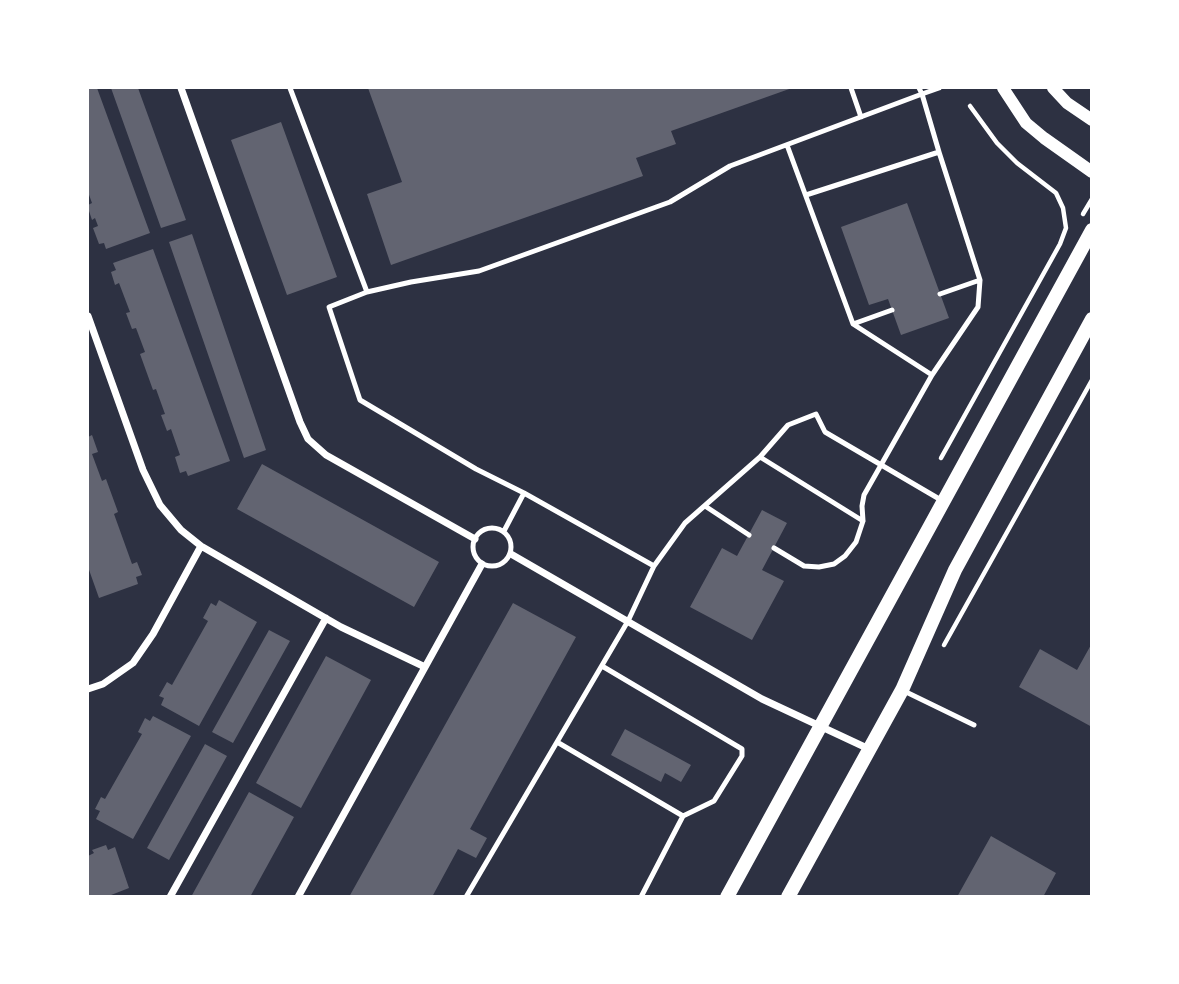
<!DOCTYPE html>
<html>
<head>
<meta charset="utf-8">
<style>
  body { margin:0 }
  #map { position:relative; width:1179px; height:984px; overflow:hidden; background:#2d3142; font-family:Raleway,sans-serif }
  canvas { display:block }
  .frame { position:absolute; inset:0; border:89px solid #fff; pointer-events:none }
</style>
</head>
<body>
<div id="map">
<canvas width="1179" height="984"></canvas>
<div class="frame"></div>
</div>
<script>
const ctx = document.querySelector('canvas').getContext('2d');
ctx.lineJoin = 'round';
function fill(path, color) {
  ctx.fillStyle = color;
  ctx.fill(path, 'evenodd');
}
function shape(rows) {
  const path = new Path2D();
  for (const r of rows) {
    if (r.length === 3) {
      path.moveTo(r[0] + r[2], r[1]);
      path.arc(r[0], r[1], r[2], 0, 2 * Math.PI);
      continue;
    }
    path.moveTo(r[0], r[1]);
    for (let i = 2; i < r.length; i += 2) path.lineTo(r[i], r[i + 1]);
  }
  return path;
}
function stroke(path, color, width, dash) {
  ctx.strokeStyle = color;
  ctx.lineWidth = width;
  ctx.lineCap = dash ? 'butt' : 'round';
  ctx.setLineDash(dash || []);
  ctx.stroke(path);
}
const building = shape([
  [88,88,97,88,150,233,106,249,104,243,99,244,93,228,98,226,95,218,92,220,88,208,88,205,92,203,88,192],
  [111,88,138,88,186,220,161,228],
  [368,88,792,88,671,131,676,144,636,158,643,176,391,265,367,194,402,182],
  [281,122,337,277,287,295,231,140],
  [907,203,949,318,901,335,888,299,869,305,841,227],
  [192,234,266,450,244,458,169,242],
  [153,249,230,461,188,476,186,471,180,473,175,457,180,455,171,429,167,431,161,415,165,414,156,389,153,390,140,354,145,352,136,328,132,329,126,313,130,312,119,283,115,285,111,272,116,270,113,263],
  [92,435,98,452,92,454,102,481,106,479,118,512,114,514,132,564,137,562,142,575,136,577,138,584,99,598,88,567,88,437],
  [262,464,439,562,414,607,237,509],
  [762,510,787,523,762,570,784,581,752,640,690,607,722,548,737,556],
  [219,600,257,622,199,726,161,705,164,698,159,696,167,682,172,685,208,621,203,618,211,603,216,606],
  [513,603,576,637,470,829,487,838,476,858,458,849,432,897,349,897],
  [269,630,290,641,233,743,212,732],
  [1092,643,1092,727,1019,687,1040,649,1077,670],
  [326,656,371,680,301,808,256,783],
  [153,716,191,736,133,839,96,819,100,811,95,809,101,797,105,799,142,734,138,732,145,718,150,721],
  [625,729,691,765,681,782,665,773,661,782,611,755],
  [205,744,227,756,169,860,147,848],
  [249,792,294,817,250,897,191,897],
  [991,836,1056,873,1043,897,957,897],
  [106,845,108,850,115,847,129,888,106,897,88,897,88,856,94,853,92,850]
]);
const path = shape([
  [1083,214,1092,199],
  [941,458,1060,244,1066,228,1063,208,1056,193,1017,163,997,143,970,106],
  [944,645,1092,380]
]);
const service = shape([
  [290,88,367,292,329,307,360,400,476,469,524,493,504,531],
  [851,88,861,117],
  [787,145,853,324,932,375],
  [939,152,922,94,939,88],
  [367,292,411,282,479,271,670,202,730,166,922,94,919,88],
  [940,294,980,280],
  [853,324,892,310],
  [760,457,863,521],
  [524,493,654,566,685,523,760,457,788,425,816,414,825,432,941,500],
  [705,506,749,535],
  [492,547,19],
  [774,548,804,566,819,567,834,564,845,556,856,542,863,521,862,506,864,495,932,375,978,307,980,280,939,152,806,195],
  [602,666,742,749,742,756,714,801,683,816,641,897],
  [904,691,974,725],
  [557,742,683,816],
  [466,897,628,621,654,566]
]);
const minor = shape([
  [181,88,300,422,308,439,326,455,475,539],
  [88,316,143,470,160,505,181,530,201,546,341,627,425,667],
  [511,554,762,699,869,749],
  [88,689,103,684,133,663,153,634,201,546],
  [170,897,326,618],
  [298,897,482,564]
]);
const tertiary = shape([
  [1003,88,1026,123,1044,138,1092,172],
  [1053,88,1067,103,1092,120]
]);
const secondary = shape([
  [727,897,1092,230],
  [788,897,902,690,955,570,1092,319]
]);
fill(building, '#626471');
stroke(path, '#fff', 4.5);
stroke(service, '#fff', 5);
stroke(minor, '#fff', 7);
stroke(tertiary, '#fff', 12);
stroke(secondary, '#fff', 14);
</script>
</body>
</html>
